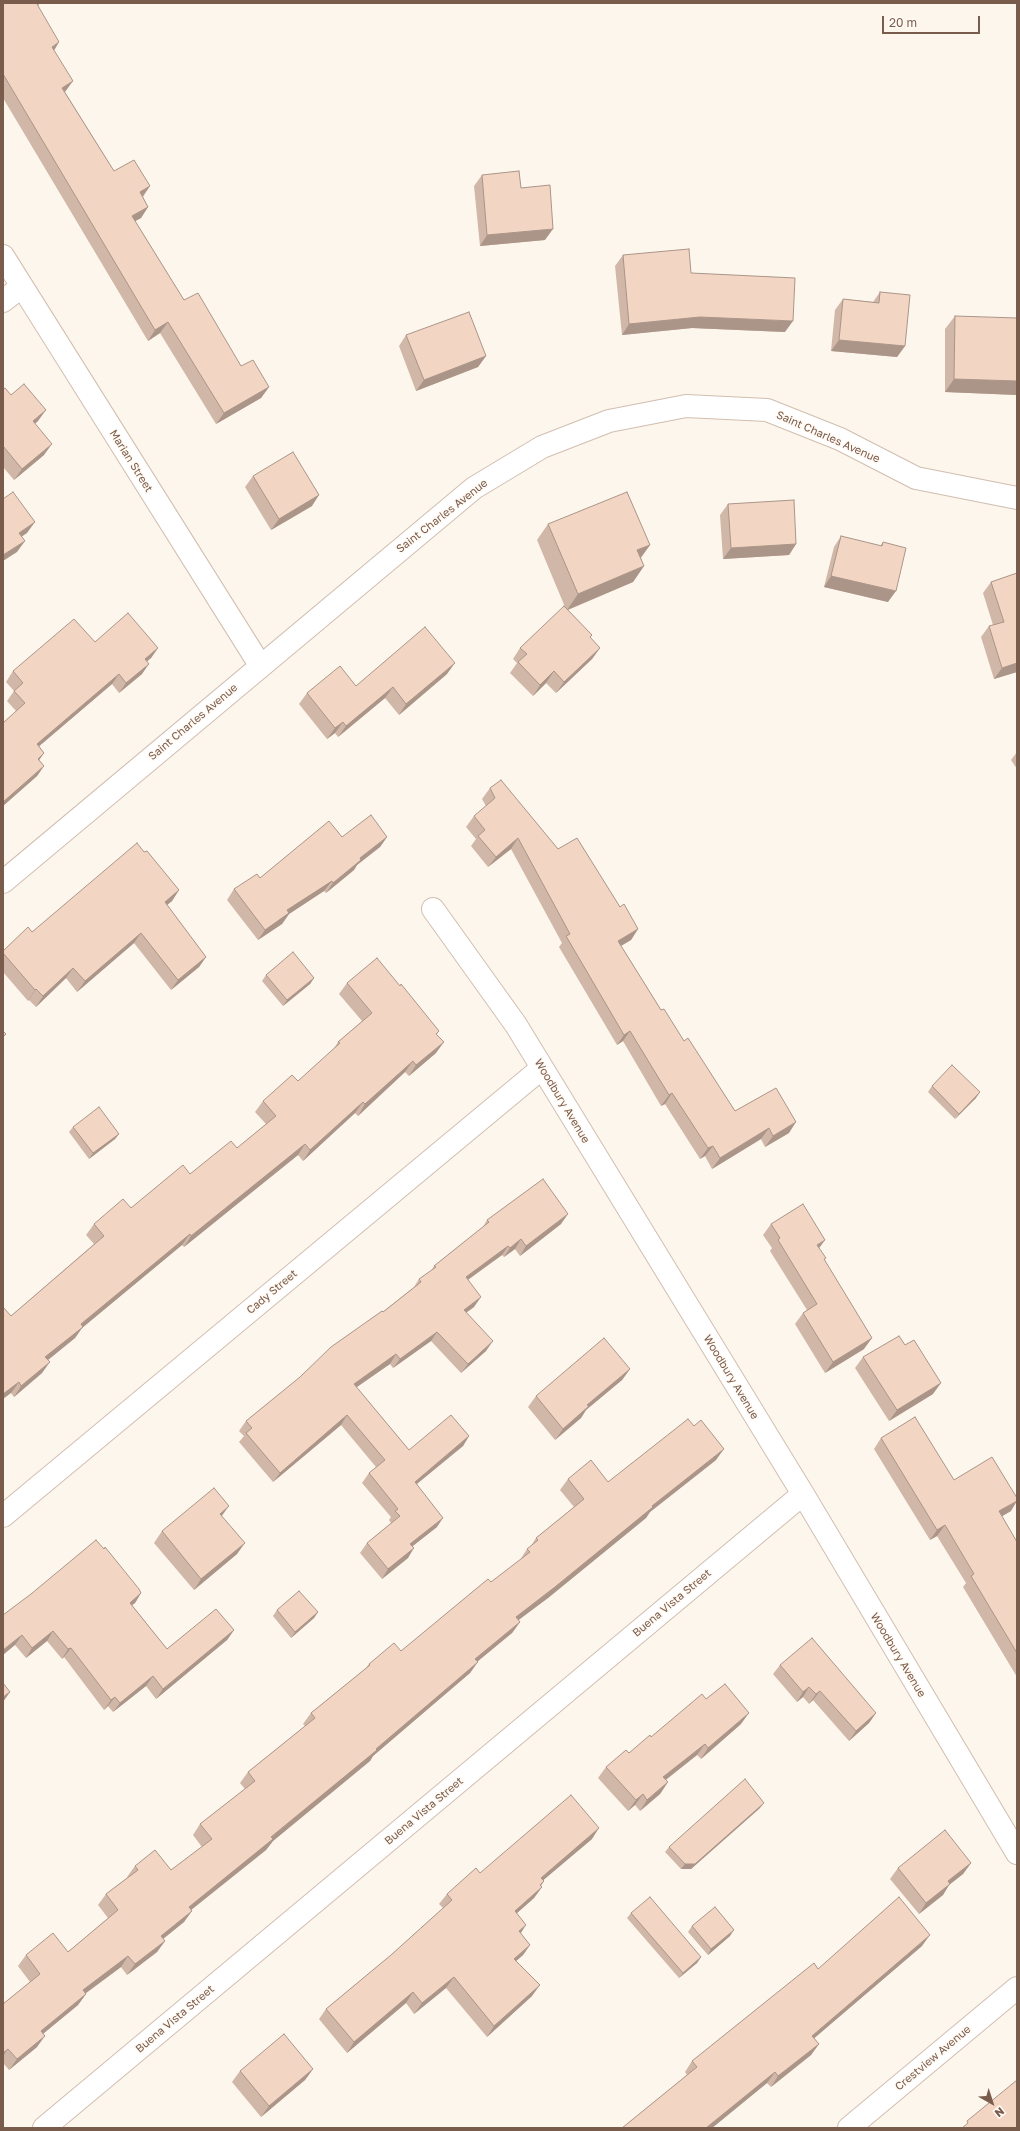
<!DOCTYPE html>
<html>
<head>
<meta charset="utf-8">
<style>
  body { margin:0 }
  #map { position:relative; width:1020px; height:2131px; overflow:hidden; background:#fdf6ec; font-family:"Golos Text",sans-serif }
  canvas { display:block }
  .frame { position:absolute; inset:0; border:4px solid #7a5c4d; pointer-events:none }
  .north { position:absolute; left:972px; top:2083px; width:40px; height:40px; -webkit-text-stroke:3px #fffaf3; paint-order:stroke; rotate:141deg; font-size:11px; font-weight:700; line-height:16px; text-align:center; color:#7a5c4d }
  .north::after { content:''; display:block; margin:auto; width:14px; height:18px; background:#7a5c4d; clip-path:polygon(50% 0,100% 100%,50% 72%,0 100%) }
  .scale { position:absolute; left:882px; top:16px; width:98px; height:18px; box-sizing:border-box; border:2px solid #7a5c4d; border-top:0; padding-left:5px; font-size:12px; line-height:14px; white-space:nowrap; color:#7a5c4d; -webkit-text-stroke:3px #fffaf3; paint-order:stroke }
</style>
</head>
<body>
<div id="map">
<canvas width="1020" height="2131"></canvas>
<div class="frame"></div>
<div class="north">N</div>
<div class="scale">20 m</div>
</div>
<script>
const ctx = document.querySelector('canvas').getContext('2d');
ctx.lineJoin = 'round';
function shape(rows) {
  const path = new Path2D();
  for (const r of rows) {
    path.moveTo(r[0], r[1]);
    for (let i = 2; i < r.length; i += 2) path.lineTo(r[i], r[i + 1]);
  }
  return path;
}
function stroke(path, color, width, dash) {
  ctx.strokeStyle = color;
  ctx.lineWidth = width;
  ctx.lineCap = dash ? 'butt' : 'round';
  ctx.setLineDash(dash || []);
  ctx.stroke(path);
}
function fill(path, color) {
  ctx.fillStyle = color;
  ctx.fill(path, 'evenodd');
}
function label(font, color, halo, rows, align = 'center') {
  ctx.font = font + ' "Golos Text",sans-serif';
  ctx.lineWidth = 3;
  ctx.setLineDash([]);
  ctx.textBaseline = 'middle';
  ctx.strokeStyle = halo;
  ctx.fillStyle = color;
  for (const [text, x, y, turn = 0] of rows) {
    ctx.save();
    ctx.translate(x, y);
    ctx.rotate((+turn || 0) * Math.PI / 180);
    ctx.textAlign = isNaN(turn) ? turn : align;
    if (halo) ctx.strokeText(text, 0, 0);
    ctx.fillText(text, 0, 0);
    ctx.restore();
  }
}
const minor = shape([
  [3,256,260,665],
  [3,301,21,287],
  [3,882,474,488,542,447,609,421,686,406,767,410,840,439,916,478,1017,498],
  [433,909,516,1025,803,1494,1017,1853],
  [3,1516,542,1068],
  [44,2128,803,1494],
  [849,2128,1017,1988]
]);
const wall = shape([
  [3,3,40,3,38,6,54,50,65,92,114,171,150,186,143,197,148,207,141,218,135,221,184,300,241,366,269,387,261,398,216,424,160,333,148,341,3,98],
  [482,175,521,188,545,240,480,246,474,186],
  [623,255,691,273,785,332,692,328,622,335,615,266],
  [880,292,905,346,897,357,831,351,835,310,843,299,873,302],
  [955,316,1017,341,1017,395,945,392,945,329],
  [406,335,486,356,478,367,416,391,399,346],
  [3,389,11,395,38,421,35,424,44,455,14,480,3,467],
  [253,476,312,506,271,530,245,487],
  [728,504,796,544,789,555,723,559,720,515],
  [548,524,650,545,641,558,644,566,633,582,568,610,592,635,590,638,600,648,592,659,556,693,546,683,533,696,510,673,517,663,513,659,520,648,565,607,537,540],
  [841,536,880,546,883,542,888,602,824,587,834,547],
  [1017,573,1017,672,994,679,981,637,989,626,993,625,983,593,991,582],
  [95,642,158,648,151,658,147,661,142,674,119,693,112,684,39,746,44,753,39,760,44,766,37,776,3,806,3,723,16,711,7,701,14,691,6,682,13,671],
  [447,674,399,715,385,698,338,737,335,733,327,739,299,704,307,693],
  [1017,752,1017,769,1011,760],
  [490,788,558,849,620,907,638,929,631,940,621,946,661,1010,735,1111,789,1133,765,1147,761,1139,712,1169,705,1156,700,1159,665,1104,661,1106,623,1041,617,1045,559,947,562,943,511,849,488,867,471,846,476,839,466,827,474,816,486,806,482,799],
  [342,837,387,837,380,847,357,865,354,870,326,893,324,891,289,914,282,924,258,940,227,900,234,889,260,878],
  [144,852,179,890,172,901,167,905,206,957,199,967,171,990,134,943,77,992,66,978,36,1007,29,1000,28,1001,3,972,3,953,32,932],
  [266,975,314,978,310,984,283,1006,262,981],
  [347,983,400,986,439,1031,437,1034,436,1053,409,1076,405,1072,358,1116,355,1113,303,1161,298,1155,184,1247,182,1245,82,1328,75,1338,48,1360,42,1373,14,1397,11,1393,11,1316,94,1244,86,1235,94,1224,131,1208,237,1148,266,1124,255,1112,263,1101,298,1081,333,1050,338,1042,362,1021,339,994],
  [932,1086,976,1098,955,1119,928,1092],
  [73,1127,119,1134,115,1139,89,1159,69,1132],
  [487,1220,561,1224,520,1256,515,1249,504,1257,502,1255,468,1280,474,1307,466,1313,486,1351,461,1373,431,1341,393,1368,390,1364,356,1387,409,1450,469,1436,463,1446,417,1484,437,1527,412,1546,408,1558,382,1579,360,1553,367,1543,391,1523,389,1520,391,1517,362,1483,369,1473,376,1467,341,1425,273,1482,239,1442,244,1436,239,1431,246,1421,414,1287,419,1279,431,1271,434,1266,483,1227],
  [771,1224,819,1248,824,1260,864,1349,825,1373,795,1324,803,1313,807,1310,770,1251,772,1248,763,1235],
  [863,1357,933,1394,889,1421,855,1368],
  [630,1369,622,1380,586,1410,581,1418,555,1440,528,1407,536,1396],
  [881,1438,954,1480,1011,1511,1002,1516,1017,1542,1017,1677,963,1587,966,1583,937,1536,930,1540,874,1449],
  [716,1460,650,1512,646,1518,548,1598,518,1620,520,1622,512,1633,477,1662,470,1673,373,1756,370,1761,273,1841,266,1850,191,1910,184,1922,163,1939,165,1941,157,1952,127,1975,121,1967,85,1994,86,1994,78,2005,43,2034,37,2047,9,2070,3,2063,3,2004,30,1982,18,1966,26,1955,68,1952,108,1918,98,1905,106,1894,128,1877,127,1877,135,1866,171,1870,202,1847,193,1835,200,1824,245,1789,240,1783,248,1772,305,1726,303,1724,311,1713,365,1669,369,1664,401,1651,520,1560,527,1549,531,1546,536,1538,574,1507,560,1490,568,1479,608,1482],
  [222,1516,237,1554,194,1590,154,1543,162,1531],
  [141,1593,135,1603,132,1605,167,1649,234,1630,227,1640,156,1699,146,1686,113,1712,108,1706,104,1710,64,1657,62,1659,47,1641,26,1658,15,1645,3,1615],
  [277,1610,318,1612,314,1618,291,1638,273,1616],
  [780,1665,876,1713,869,1723,849,1741,813,1700,809,1704,803,1697,797,1702,773,1674],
  [706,1699,741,1724,701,1759,697,1755,666,1780,668,1782,660,1794,640,1811,635,1805,628,1811,598,1778,606,1767,629,1753],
  [760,1808,691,1869,681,1869,665,1852,669,1847],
  [592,1839,543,1880,544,1881,541,1886,542,1887,534,1898,517,1913,520,1933,530,1945,523,1955,516,1961,532,1996,487,2037,446,1988,414,2014,406,2003,347,2053,319,2019,326,2009,391,1955,443,1908,439,1904,447,1894,480,1873],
  [971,1863,963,1874,949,1885,943,1895,919,1914,890,1879,898,1868],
  [631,1913,701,1957,697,1963,679,1978,627,1918],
  [692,1926,730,1936,708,1955,688,1932],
  [922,1946,814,2038,819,2044,811,2055,771,2087,767,2083,712,2128,622,2128,687,2075,685,2072,692,2061,818,1969],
  [313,2069,305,2080,261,2117,232,2082,240,2071]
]);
const shadedWall = shape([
  [59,42,52,54,52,47],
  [73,81,65,92,62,88],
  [150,186,142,197,140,192],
  [148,207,141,218,124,227,132,216],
  [553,229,545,240,480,246,487,235],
  [700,317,793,321,785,332,692,328,622,335,629,324],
  [168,322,160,333,148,341,155,330],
  [839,340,905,346,897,357,831,351],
  [486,356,478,367,416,391,424,380],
  [954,379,1017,381,1017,395,945,392],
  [269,387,261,398,216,424,224,413],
  [46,410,38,421,25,432,33,421],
  [52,444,44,455,14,480,22,469],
  [319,495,312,506,271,530,279,519],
  [35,522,27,533,11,544,19,533],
  [25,541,17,552,3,561,3,555],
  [796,544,789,555,723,559,731,548],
  [650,545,638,561,637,550],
  [644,566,633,582,567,610,578,594],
  [831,576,896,591,888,602,824,587],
  [158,648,151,658,138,669,145,659],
  [600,648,592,659,556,693,564,682],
  [455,663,447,674,399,715,406,704],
  [1017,663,1017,672,994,679,1002,668],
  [149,664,142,674,119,693,126,683],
  [554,671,546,683,533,696,540,685],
  [119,674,112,684,30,754,37,744],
  [393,687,385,698,338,737,346,726],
  [343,722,335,733,327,739,335,728],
  [44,753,37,763,38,759],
  [44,766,37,776,3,806,3,802],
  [387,837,380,847,357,865,354,870,326,893,333,883,360,858],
  [518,838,511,849,488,867,496,857],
  [332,881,324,891,289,914,282,924,258,940,265,930,287,910],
  [179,890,172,901,157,913,165,902],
  [638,929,631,940,610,952,618,941],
  [141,933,134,943,77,992,85,981],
  [206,957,199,967,171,990,178,980],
  [73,968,66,978,36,1007,43,996],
  [314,978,310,984,283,1006,287,1000],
  [36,989,29,1000,28,1001,35,990],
  [630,1031,623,1041,617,1045,624,1035],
  [444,1042,436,1053,409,1076,416,1065],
  [413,1061,405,1072,358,1116,365,1104],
  [980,1092,976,1098,955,1119,959,1114],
  [672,1093,665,1104,661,1106,669,1095],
  [363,1102,355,1113,303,1161,310,1150],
  [796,1122,789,1133,765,1147,773,1136],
  [769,1128,761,1139,712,1169,720,1158],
  [119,1134,115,1139,89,1159,93,1153],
  [305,1144,298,1155,184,1247,191,1236],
  [713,1146,705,1156,700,1159,708,1148],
  [568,1214,561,1224,520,1256,526,1246],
  [190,1234,182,1245,82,1328,75,1338,38,1368,45,1357,81,1324],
  [521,1239,515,1249,504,1257,510,1248],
  [825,1240,817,1251,817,1245],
  [508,1246,502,1255,459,1286,466,1277],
  [481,1297,474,1307,457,1319,464,1310],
  [437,1332,431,1341,393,1368,400,1359],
  [872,1338,864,1349,825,1373,833,1362],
  [493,1341,486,1351,461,1373,468,1364],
  [396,1354,390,1364,347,1394,354,1384],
  [50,1362,42,1373,14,1397,21,1386],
  [630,1369,622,1380,586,1410,581,1418,555,1440,563,1429,587,1405],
  [19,1382,11,1393,3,1399,3,1394],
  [941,1383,933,1394,889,1421,897,1410],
  [347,1415,341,1425,273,1482,280,1473],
  [469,1436,463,1446,408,1491,415,1482],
  [724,1449,716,1460,650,1512,646,1518,548,1598,508,1628,516,1617,652,1506],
  [1017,1501,1011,1511,992,1522,999,1511],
  [229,1506,221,1517,220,1514],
  [443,1518,437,1527,404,1553,410,1544],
  [945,1525,937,1536,930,1540,937,1530],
  [245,1543,237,1554,194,1590,201,1579],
  [414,1548,408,1558,382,1579,388,1569],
  [141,1593,135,1603,123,1612,130,1603],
  [318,1612,314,1618,291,1638,295,1632],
  [520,1622,512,1633,467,1670,475,1659],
  [234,1630,227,1640,156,1699,163,1689],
  [53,1631,47,1641,26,1658,32,1648],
  [22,1635,15,1645,3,1655,3,1650],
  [71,1648,64,1657,62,1659,68,1649],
  [478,1662,470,1673,373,1756,370,1761,273,1841,266,1850,181,1918,189,1907],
  [153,1676,146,1686,113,1712,120,1703],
  [809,1687,803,1697,797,1702,803,1692],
  [820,1691,813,1700,809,1704,816,1694],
  [10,1692,3,1702,3,1697],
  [115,1697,108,1706,104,1710,111,1700],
  [749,1713,741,1724,701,1759,708,1748],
  [876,1713,869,1723,849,1741,856,1731],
  [705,1744,697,1755,655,1788,663,1777],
  [668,1782,660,1794,640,1811,647,1800],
  [643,1794,635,1805,628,1811,636,1800],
  [764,1803,760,1808,691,1869,681,1869,685,1864],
  [599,1828,592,1839,534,1888,541,1878],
  [971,1863,963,1874,949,1885,943,1895,919,1914,926,1903,948,1881],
  [544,1881,536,1892,542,1887,534,1898,508,1921,515,1911],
  [192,1911,184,1922,153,1947,161,1936],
  [526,1925,519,1936,519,1931],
  [734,1930,730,1936,708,1955,711,1949],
  [930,1935,922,1946,804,2047,812,2036],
  [165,1941,157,1952,127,1975,135,1964],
  [530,1945,523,1955,507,1969,514,1959],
  [128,1956,121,1967,75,2001,83,1990],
  [701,1957,697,1963,679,1978,683,1973],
  [454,1977,446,1988,414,2014,422,2003],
  [540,1985,532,1996,487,2037,494,2026],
  [413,1992,406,2003,347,2053,354,2042],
  [86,1994,78,2005,33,2042,41,2031],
  [45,2036,37,2047,9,2070,17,2059],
  [819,2044,811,2055,771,2087,778,2076],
  [8,2049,3,2056,3,2053],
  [313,2069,305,2080,261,2117,269,2106],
  [775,2072,767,2083,712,2128,706,2128]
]);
const building = shape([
  [3,3,39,3,37,4,59,42,52,47,73,81,62,88,114,171,134,160,150,186,140,192,148,207,132,216,184,300,198,293,241,366,253,360,269,387,224,413,168,322,155,330,3,74,3,3],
  [519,171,521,188,550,185,553,229,487,235,482,175,519,171],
  [689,249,691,273,795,278,793,321,700,317,629,324,623,255,689,249],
  [880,292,910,295,905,346,839,340,843,299,879,303,880,292],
  [469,312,486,356,424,380,406,335,469,312],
  [955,316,1017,318,1017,381,954,379,955,316],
  [24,384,46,410,33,421,52,444,22,469,3,446,3,389,5,388,11,395,24,384],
  [293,452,319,495,279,519,253,476,293,452],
  [13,492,35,522,19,533,25,541,3,555,3,499,13,492],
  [627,492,650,545,637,550,644,566,578,594,548,524,627,492],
  [794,500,796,544,731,548,728,504,794,500],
  [841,536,882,546,883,542,906,548,896,591,831,576,841,536],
  [1017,573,1017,663,1002,668,989,626,1004,622,991,582,1017,573],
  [564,606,592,635,590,637,600,648,564,682,554,671,540,685,518,662,527,654,520,648,564,606],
  [128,613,158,648,145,659,149,664,126,683,119,674,37,744,44,753,38,759,44,766,3,802,3,723,25,703,14,691,23,683,13,671,74,619,95,642,128,613],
  [425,627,455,663,406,704,393,687,346,726,343,722,335,728,307,693,340,666,356,686,425,627],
  [501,780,558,849,577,838,620,907,624,904,638,929,618,941,661,1010,664,1009,684,1041,688,1038,735,1111,776,1088,796,1122,773,1136,769,1128,720,1158,713,1146,708,1148,672,1093,669,1095,630,1031,624,1035,566,936,570,934,518,838,496,857,478,836,485,830,474,816,495,798,490,788,501,780],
  [371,815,387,837,360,858,361,860,333,883,332,881,287,910,289,913,265,930,234,889,257,874,260,878,329,821,342,837,371,815],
  [137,843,144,852,147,851,179,890,165,902,206,957,178,980,141,933,85,981,73,968,43,996,36,989,35,990,3,953,3,951,28,927,32,932,137,843],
  [293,952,314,978,287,1000,266,975,293,952],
  [377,958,400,986,401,984,439,1031,436,1034,444,1042,416,1065,413,1061,365,1104,363,1102,310,1150,305,1144,191,1236,190,1234,81,1324,83,1327,45,1357,50,1362,21,1386,19,1382,3,1394,3,1307,11,1316,104,1236,94,1224,123,1199,131,1208,183,1165,190,1174,231,1141,237,1148,276,1116,263,1101,292,1075,298,1081,340,1043,338,1042,372,1013,347,983,377,958],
  [3,1031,6,1034,3,1037,3,1031],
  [952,1065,980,1092,959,1114,932,1086,952,1065],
  [99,1107,119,1134,93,1153,73,1127,99,1107],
  [543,1179,568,1214,526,1246,521,1239,510,1248,508,1246,466,1277,481,1297,464,1310,493,1341,468,1364,437,1332,400,1359,396,1354,354,1384,409,1450,451,1415,469,1436,415,1482,443,1518,410,1544,414,1548,388,1569,367,1543,400,1516,395,1511,398,1509,369,1473,385,1460,347,1415,280,1473,246,1433,252,1428,246,1421,300,1377,331,1347,382,1311,383,1312,421,1282,419,1279,436,1267,434,1266,489,1222,487,1220,543,1179],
  [803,1204,825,1240,817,1245,826,1258,824,1259,872,1338,833,1362,803,1313,817,1304,778,1240,780,1238,771,1224,803,1204],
  [899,1336,905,1345,914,1340,941,1383,897,1410,863,1357,899,1336],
  [604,1338,630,1369,587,1405,589,1406,563,1429,536,1396,604,1338],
  [915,1417,954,1480,992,1457,1017,1498,1017,1501,999,1511,1017,1542,1017,1653,971,1576,974,1574,945,1525,937,1530,881,1438,915,1417],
  [688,1419,694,1426,701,1420,724,1449,652,1506,653,1507,555,1587,516,1617,520,1622,475,1659,478,1662,376,1749,377,1750,271,1837,273,1839,189,1907,192,1911,161,1936,165,1941,135,1964,128,1956,83,1990,86,1994,41,2031,45,2036,17,2059,8,2049,3,2053,3,2004,40,1974,26,1955,53,1933,68,1952,118,1910,106,1894,138,1870,135,1866,155,1850,171,1870,212,1839,200,1824,255,1781,248,1772,315,1718,311,1713,370,1665,369,1664,394,1643,401,1651,488,1579,491,1582,530,1552,527,1549,538,1540,536,1538,584,1499,568,1479,591,1460,608,1482,688,1419],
  [214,1488,229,1506,220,1514,245,1543,201,1579,162,1531,214,1488],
  [96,1540,104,1549,105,1547,139,1589,141,1593,130,1603,167,1649,216,1609,234,1630,163,1689,153,1676,120,1703,115,1697,111,1700,71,1648,68,1649,53,1631,32,1648,22,1635,3,1650,3,1615,31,1594,96,1540],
  [299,1591,318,1612,295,1632,277,1610,299,1591],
  [812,1638,876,1713,856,1731,820,1691,816,1694,809,1687,803,1692,780,1665,812,1638],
  [3,1683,10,1692,3,1697,3,1683],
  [725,1684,749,1713,708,1748,705,1744,663,1777,668,1782,647,1800,643,1794,636,1800,606,1767,626,1750,629,1753,650,1735,651,1737,702,1694,706,1699,725,1684],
  [745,1779,764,1803,695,1864,685,1864,669,1847,745,1779],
  [571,1795,599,1828,541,1878,544,1881,540,1885,542,1887,515,1911,526,1925,519,1931,530,1945,514,1959,540,1985,494,2026,454,1977,422,2003,413,1992,354,2042,326,2009,391,1955,452,1900,447,1894,476,1868,480,1873,571,1795],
  [945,1830,971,1863,948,1881,950,1884,926,1903,898,1868,945,1830],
  [650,1897,701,1957,683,1973,631,1913,650,1897],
  [899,1897,930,1935,812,2036,819,2044,778,2076,775,2072,706,2128,622,2128,697,2067,692,2061,814,1963,818,1969,899,1897],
  [715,1907,734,1930,711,1949,692,1926,715,1907],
  [284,2034,313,2069,269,2106,240,2071,284,2034],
  [1017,2080,1017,2128,962,2128,968,2123,967,2121,1017,2080]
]);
const streetNames = [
  ["Saint Charles Avenue",828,437,24],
  ["Marian Street",131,461,58],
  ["Saint Charles Avenue",442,516,-38],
  ["Saint Charles Avenue",193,722,-40],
  ["Woodbury Avenue",562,1101,59],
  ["Cady Street",272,1292,-40],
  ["Woodbury Avenue",731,1377,59],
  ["Buena Vista Street",672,1603,-40],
  ["Woodbury Avenue",898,1655,59],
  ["Buena Vista Street",424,1811,-40],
  ["Buena Vista Street",175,2019,-40],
  ["Crestview Avenue",933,2058,-40]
];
stroke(minor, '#d1beb0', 24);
stroke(minor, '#fff', 22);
fill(wall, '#d1b7a8');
fill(shadedWall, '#aa9588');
fill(building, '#f3d5c3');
stroke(building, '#aa9588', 1);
label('11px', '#7a5c4d', '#fffaf3', streetNames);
</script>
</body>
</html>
